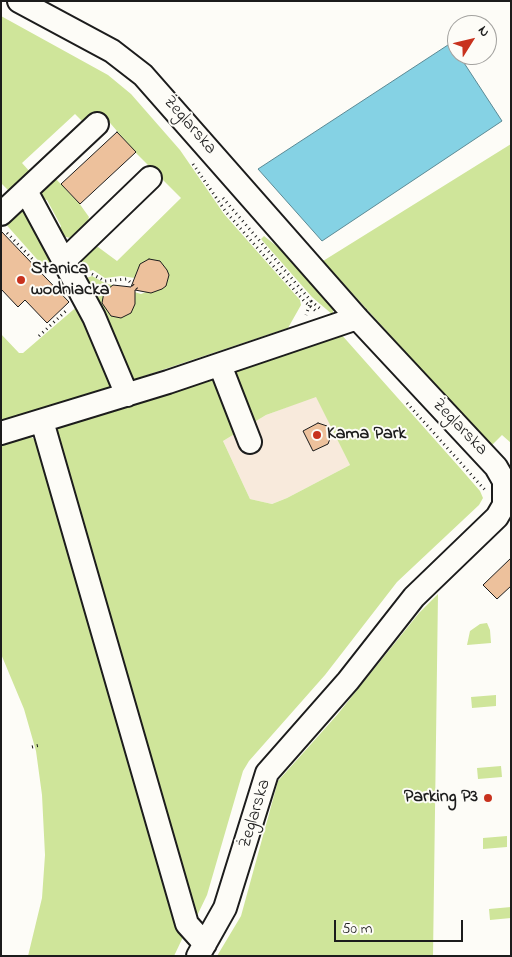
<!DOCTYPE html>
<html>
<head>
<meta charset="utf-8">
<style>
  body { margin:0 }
  #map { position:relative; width:512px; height:957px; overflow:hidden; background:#fdfcf7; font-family:"Indie Flower",sans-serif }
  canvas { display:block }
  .frame { position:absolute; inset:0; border:2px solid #1c1c1c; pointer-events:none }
  .north { position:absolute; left:447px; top:15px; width:50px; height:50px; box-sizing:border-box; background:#fdfcf7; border:1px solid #a3a29f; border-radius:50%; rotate:54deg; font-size:14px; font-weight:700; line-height:20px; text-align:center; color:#1c1c1c }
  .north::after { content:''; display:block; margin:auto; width:18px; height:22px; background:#c8321e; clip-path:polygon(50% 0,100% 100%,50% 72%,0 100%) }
  .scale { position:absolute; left:334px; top:920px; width:129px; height:22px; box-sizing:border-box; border:2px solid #1c1c1c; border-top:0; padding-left:6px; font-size:15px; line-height:18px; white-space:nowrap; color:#1c1c1c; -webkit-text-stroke:4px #fdfcf7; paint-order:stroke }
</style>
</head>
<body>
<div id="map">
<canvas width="512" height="957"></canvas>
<div class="frame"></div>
<div class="north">N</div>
<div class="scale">50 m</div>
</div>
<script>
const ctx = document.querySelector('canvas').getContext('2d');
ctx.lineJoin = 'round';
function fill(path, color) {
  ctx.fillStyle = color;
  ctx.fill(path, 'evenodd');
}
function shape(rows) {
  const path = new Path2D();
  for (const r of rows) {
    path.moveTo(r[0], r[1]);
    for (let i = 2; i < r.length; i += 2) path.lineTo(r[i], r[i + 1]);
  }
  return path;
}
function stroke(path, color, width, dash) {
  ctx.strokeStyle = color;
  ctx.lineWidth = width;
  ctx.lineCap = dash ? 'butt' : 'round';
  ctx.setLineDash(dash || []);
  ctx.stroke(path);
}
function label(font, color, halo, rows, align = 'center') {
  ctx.font = font + ' "Indie Flower",sans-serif';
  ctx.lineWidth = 4;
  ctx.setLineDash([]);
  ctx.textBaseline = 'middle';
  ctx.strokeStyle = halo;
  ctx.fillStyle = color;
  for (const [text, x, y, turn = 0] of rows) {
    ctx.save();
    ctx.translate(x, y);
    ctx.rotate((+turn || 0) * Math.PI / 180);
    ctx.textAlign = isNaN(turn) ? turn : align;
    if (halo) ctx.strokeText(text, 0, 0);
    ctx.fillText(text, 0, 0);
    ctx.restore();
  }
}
const built = shape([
  [316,396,350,465,287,498,272,504,250,499,223,441,266,415]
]);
const green = shape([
  [1,16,108,75,131,94,180,150,224,214,300,300,301,305,288,328,129,381,84,279,92,276,105,283,141,294,146,292,135,278,121,276,105,278,93,270,83,273,77,262,93,248,98,247,117,261,181,198,134,151,105,117,94,113,83,122,75,114,22,163,31,173,10,192,1,183],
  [511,144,511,443,502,435,491,446,323,261],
  [55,178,79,203,89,217,86,226,70,238,58,235,57,233,61,226,47,200,40,199,38,184],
  [20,206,32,216,30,222,44,249,49,250,53,257,46,266,43,266,3,221],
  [264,236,294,260,333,307,333,315,312,297,261,239],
  [80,304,113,383,109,389,1,424,1,334,19,353,23,353],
  [340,333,460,468,480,491,483,498,479,505,397,582,325,675,249,761,243,771,207,895,194,922,54,428,185,389],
  [316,397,350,465,287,498,272,504,250,499,223,441,266,415],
  [27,436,33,438,37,443,184,935,174,956,28,956,42,898,45,855,42,795,36,751,24,709,1,654,1,439],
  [438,594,433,956,217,956,241,916,278,781,337,715,419,613],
  [487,623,490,630,491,643,467,645,470,631,480,624],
  [496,695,496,706,472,708,471,697],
  [501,766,502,777,478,779,477,768],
  [507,836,507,847,483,849,483,838],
  [511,907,511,918,490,920,489,909]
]);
const water = shape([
  [451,43,502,121,322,241,258,169,451,43]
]);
const building = shape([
  [117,132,136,152,80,204,61,184,117,132],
  [1,231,69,302,47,323,25,300,18,307,1,289,1,231],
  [149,259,160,261,167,270,169,275,166,286,162,289,151,293,135,290,135,304,131,313,121,318,111,316,102,303,104,292,113,285,131,287,140,264,149,259],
  [318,423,327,426,331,436,328,444,313,451,303,431,318,423],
  [511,558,511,586,497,599,483,585,511,558]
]);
const path = shape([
  [193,164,226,212,304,301,317,312],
  [223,198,311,301,306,315],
  [7,233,48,275],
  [92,274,105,281,127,279,139,291],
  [311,301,322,310],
  [39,336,68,309],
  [407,403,485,490],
  [32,747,40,745]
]);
const minor = shape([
  [19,1,112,51,143,75,357,318,496,467,504,481,504,505,497,517,414,597,348,681,267,773,225,908,198,956],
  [26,191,94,317,127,395],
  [1,214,97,124],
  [65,260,150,178],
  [220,365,250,442],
  [42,421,187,924,205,944],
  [1,433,168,382,357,318]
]);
const markers = [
  [21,280,5,"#c8321e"],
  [317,435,5,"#c8321e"],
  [488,798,5,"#c8321e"]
];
const streetNames = [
  ["Żeglarska",189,126,49],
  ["Żeglarska",459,428,46],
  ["Żeglarska",256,814,-73]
];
const poiNames = [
  ["Stanica",31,270],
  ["wodniacka",31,291],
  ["Kama Park",327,435],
  ["Parking P3",478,798,"right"]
];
fill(built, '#f8eadc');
fill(green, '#cfe59a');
fill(water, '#85d2e4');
stroke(water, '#5b8994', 1);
fill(building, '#edc19c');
stroke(building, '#1c1c1c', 1);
stroke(minor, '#1c1c1c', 26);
stroke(path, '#1c1c1c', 3, [1, 4]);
stroke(minor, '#fdfcf7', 22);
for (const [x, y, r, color] of markers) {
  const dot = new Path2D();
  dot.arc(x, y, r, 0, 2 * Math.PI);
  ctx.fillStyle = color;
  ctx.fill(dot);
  stroke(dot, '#fdfcf7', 2);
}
label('18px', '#1c1c1c', '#fdfcf7', streetNames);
label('bold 18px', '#1c1c1c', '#fdfcf7', poiNames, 'left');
</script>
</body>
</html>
